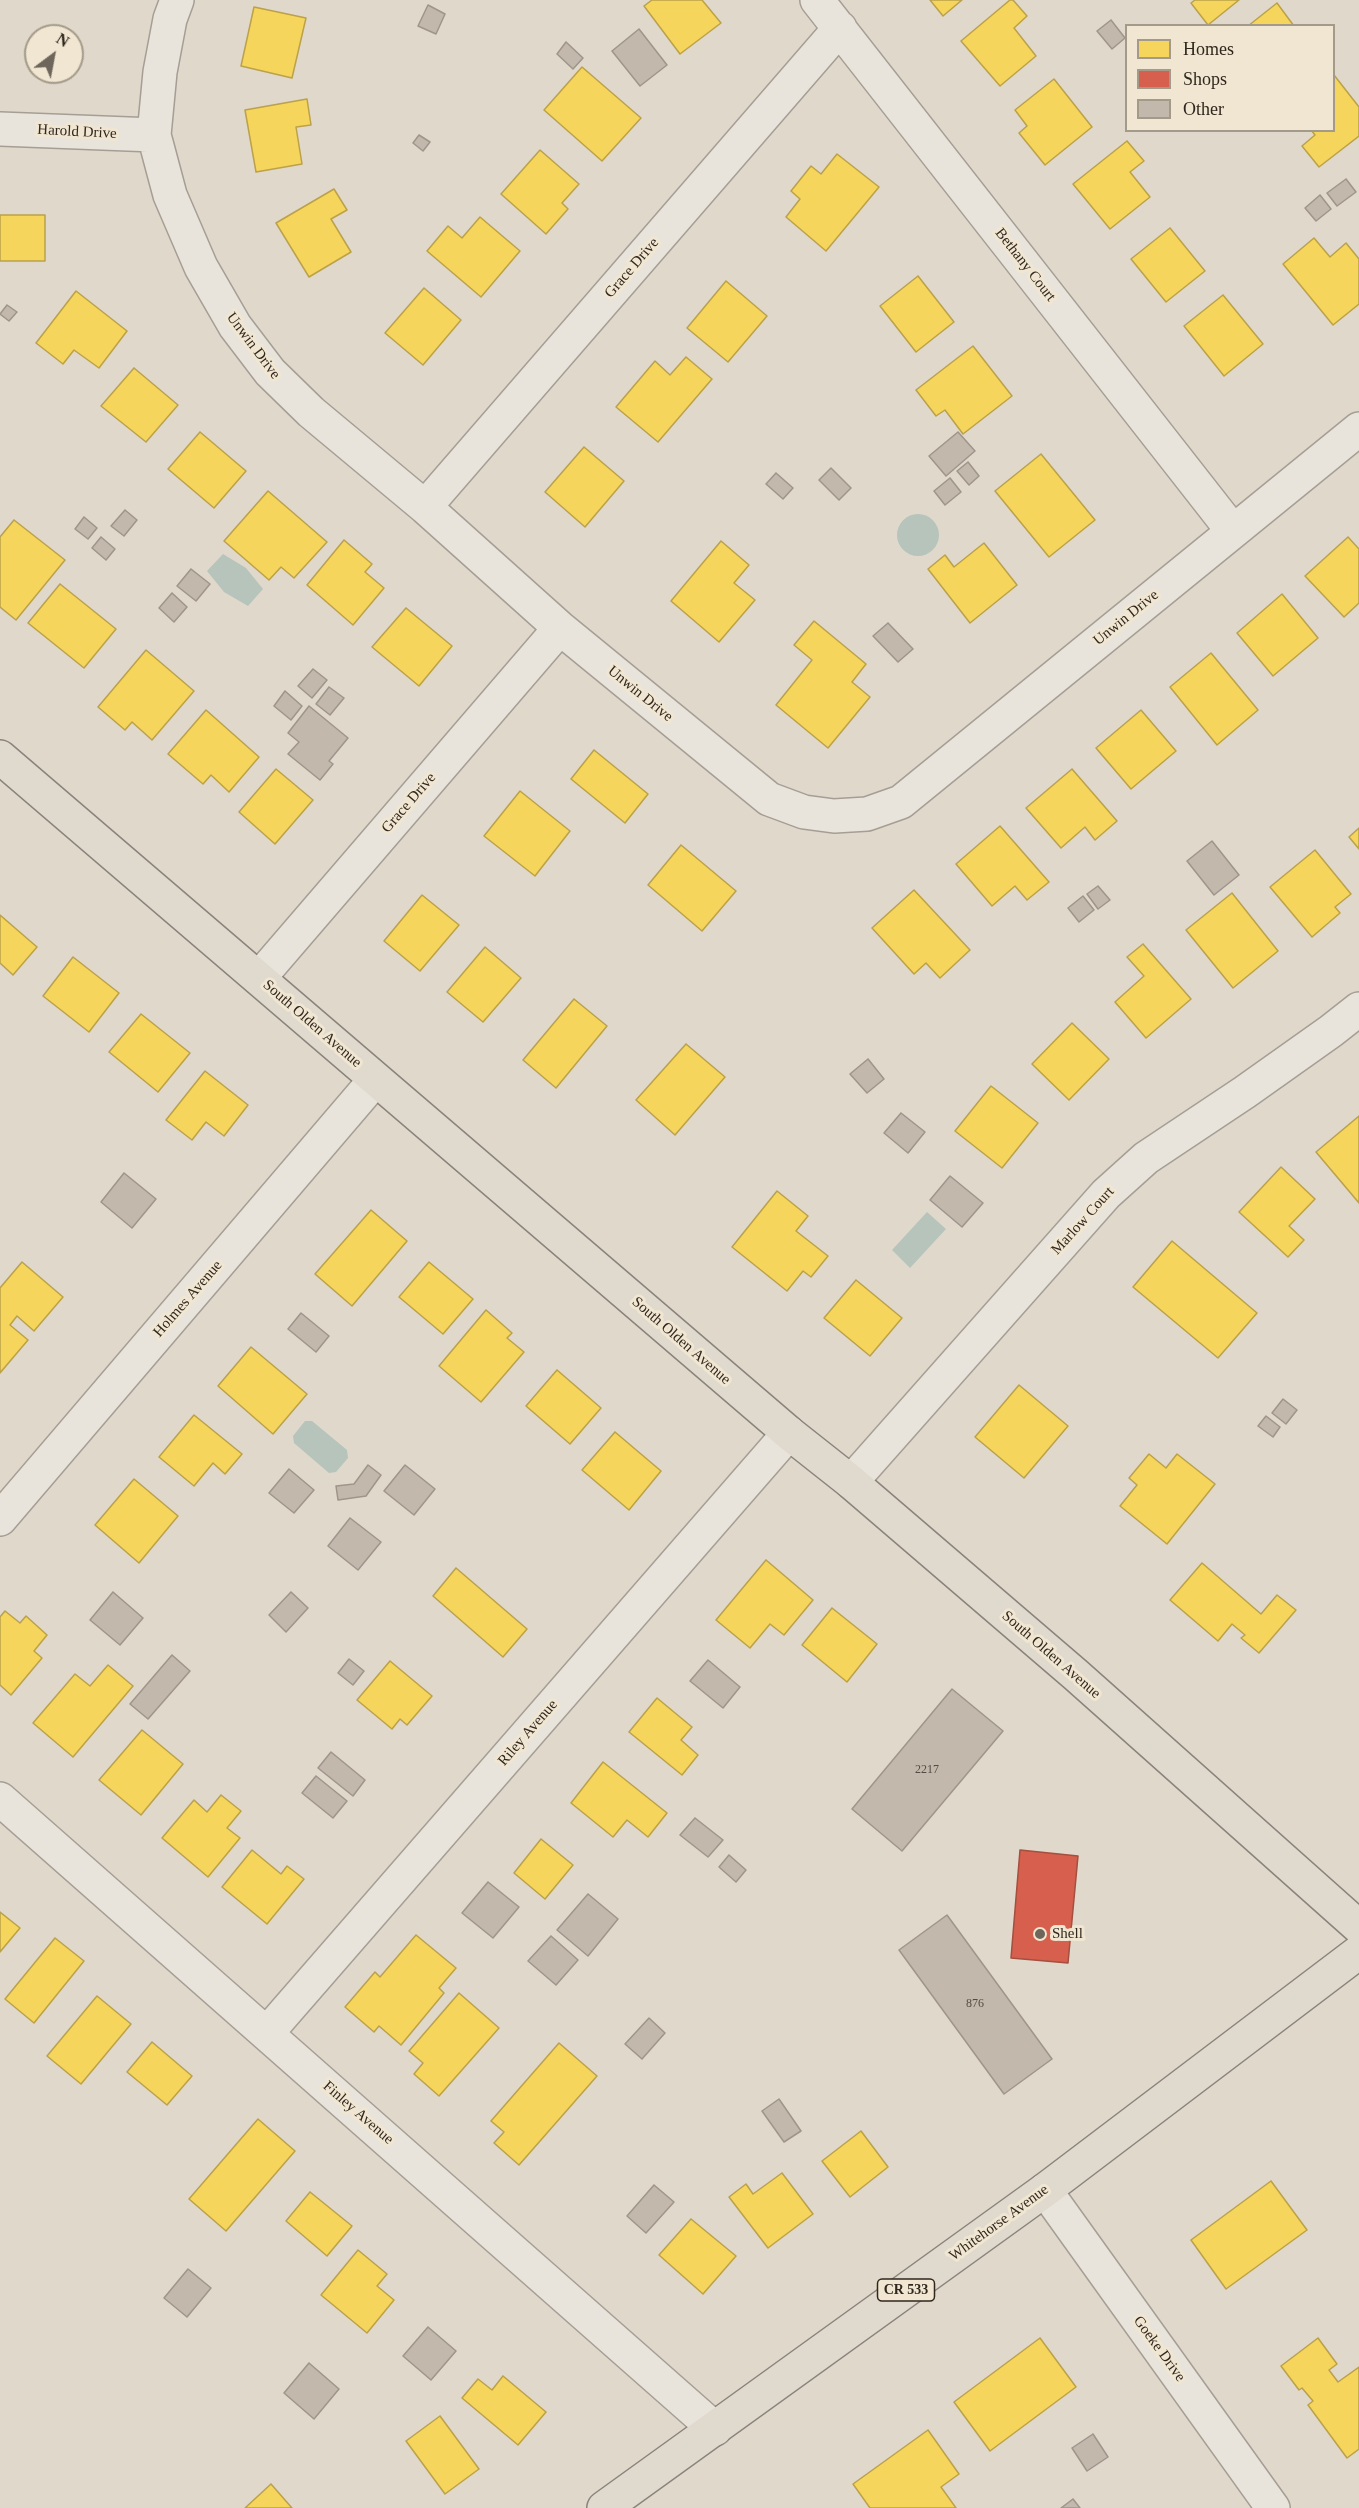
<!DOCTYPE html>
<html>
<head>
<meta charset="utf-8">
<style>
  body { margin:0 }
  #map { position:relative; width:1359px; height:2508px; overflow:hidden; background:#e0d8cb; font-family:Georgia,serif }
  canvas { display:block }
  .legend { position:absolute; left:1125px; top:24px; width:210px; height:108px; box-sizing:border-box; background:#f0e6d1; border:2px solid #a49a89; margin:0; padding:8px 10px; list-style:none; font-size:18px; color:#31271e }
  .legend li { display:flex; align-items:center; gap:12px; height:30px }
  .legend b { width:30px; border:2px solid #a49a89 }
  .north { position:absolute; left:24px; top:24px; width:60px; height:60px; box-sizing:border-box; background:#f0e6d1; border:2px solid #a49a89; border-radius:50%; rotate:32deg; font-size:16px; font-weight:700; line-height:24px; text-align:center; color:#31271e }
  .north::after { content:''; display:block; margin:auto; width:21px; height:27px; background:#6e655b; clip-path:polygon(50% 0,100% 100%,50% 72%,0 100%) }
</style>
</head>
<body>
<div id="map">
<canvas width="1359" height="2508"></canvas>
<ul class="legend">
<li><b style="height:16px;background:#f6d55c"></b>Homes</li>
<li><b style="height:16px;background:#d6604d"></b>Shops</li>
<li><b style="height:16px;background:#c3b8ac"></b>Other</li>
</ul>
<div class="north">N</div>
</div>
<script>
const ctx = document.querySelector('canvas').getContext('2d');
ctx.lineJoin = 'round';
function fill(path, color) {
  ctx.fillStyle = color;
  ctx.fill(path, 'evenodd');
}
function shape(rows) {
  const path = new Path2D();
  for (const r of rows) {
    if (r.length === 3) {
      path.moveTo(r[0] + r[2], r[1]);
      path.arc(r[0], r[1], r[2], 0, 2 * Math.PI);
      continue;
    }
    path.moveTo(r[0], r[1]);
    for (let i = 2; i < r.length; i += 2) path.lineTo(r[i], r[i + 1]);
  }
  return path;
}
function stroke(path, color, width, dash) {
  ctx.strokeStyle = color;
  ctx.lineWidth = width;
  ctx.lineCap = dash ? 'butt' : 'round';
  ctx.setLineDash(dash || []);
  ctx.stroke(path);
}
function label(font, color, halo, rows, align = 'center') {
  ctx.font = font + ' Georgia,serif';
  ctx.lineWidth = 6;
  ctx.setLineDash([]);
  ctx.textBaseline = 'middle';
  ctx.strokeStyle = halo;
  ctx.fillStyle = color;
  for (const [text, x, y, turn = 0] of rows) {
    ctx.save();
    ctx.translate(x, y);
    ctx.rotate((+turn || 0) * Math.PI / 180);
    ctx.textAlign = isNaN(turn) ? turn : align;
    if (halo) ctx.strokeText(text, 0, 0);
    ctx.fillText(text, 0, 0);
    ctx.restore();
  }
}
const water = shape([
  [918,535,21],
  [223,554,246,568,263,589,248,606,224,592,207,571],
  [927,1212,946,1229,910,1268,892,1250],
  [305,1421,312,1421,347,1450,348,1458,336,1472,329,1473,294,1443,293,1436]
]);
const homes = shape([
  [652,0,702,0,721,23,680,54,644,6,652,0],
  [930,0,962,0,943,16,930,0],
  [1010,0,1013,0,1027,16,1014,28,1036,56,1000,86,961,41,1010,0],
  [1195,0,1239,0,1208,25,1191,3,1195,0],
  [1277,3,1294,26,1248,26,1277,3],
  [254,7,306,18,292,78,241,66,254,7],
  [582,67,641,118,602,161,544,110,582,67],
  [1334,75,1359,107,1359,136,1319,167,1302,146,1315,135,1311,130,1334,130,1334,75],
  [1054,79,1092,127,1045,165,1019,133,1027,126,1015,110,1054,79],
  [307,99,311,125,296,127,302,164,256,172,245,110,307,99],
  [1127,141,1144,161,1130,172,1150,197,1110,229,1073,184,1127,141],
  [540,150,579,184,562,203,568,209,546,234,501,194,540,150],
  [837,154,879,187,826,251,786,217,800,199,791,191,811,166,821,174,837,154],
  [334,189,347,210,331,219,351,252,309,277,276,223,334,189],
  [0,215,45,215,45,261,0,261,0,215],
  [480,217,520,251,481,297,427,251,448,226,462,238,480,217],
  [1170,228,1205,271,1166,302,1131,259,1170,228],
  [1314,238,1330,257,1346,243,1359,259,1359,304,1333,325,1283,264,1314,238],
  [918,276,954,322,916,352,880,306,918,276],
  [726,281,767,316,728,362,687,328,726,281],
  [424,288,461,320,423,365,385,333,424,288],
  [76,291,127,331,99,368,74,350,63,364,36,343,76,291],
  [1223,295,1263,344,1224,376,1184,326,1223,295],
  [973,346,1012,396,963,434,945,410,936,416,916,390,973,346],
  [686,357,712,379,658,442,616,407,655,361,670,375,686,357],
  [134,368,178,405,146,442,101,406,134,368],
  [200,432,246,471,214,508,168,469,200,432],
  [584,447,624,481,585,527,545,492,584,447],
  [1041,454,1095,520,1049,557,995,491,1041,454],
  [268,491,327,542,294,578,281,567,269,580,224,541,268,491],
  [14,520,65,560,16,620,0,607,0,537,14,520],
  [1348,537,1359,549,1359,603,1344,617,1305,576,1348,537],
  [344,540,372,564,365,572,384,588,353,625,307,585,344,540],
  [721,541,749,565,734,583,755,600,719,642,671,601,721,541],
  [984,543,1017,585,970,623,928,569,945,555,954,567,984,543],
  [60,584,116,629,84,668,28,623,60,584],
  [1282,594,1318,638,1273,676,1237,633,1282,594],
  [406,608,452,646,419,686,372,647,406,608],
  [814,621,866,664,852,682,870,697,828,748,776,705,812,660,794,645,814,621],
  [146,650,194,691,152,740,132,722,125,730,98,707,146,650],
  [1211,653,1258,710,1217,745,1170,687,1211,653],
  [206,710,259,757,229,792,211,775,203,784,168,754,206,710],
  [1141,710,1176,751,1131,789,1096,748,1141,710],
  [594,750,648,794,625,823,571,779,594,750],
  [276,769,313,800,275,844,239,812,276,769],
  [1072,769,1117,821,1095,840,1085,827,1061,848,1026,808,1072,769],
  [520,791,570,831,535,876,484,836,520,791],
  [1000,826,1049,882,1027,900,1015,886,992,906,956,864,1000,826],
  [1359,828,1359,849,1349,837,1359,828],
  [681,845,736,891,702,931,648,885,681,845],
  [1315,850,1351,894,1335,907,1340,913,1312,937,1270,887,1315,850],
  [914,890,970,950,940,978,926,963,914,974,872,928,914,890],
  [1232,893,1278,951,1233,988,1186,930,1232,893],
  [422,895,459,925,420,971,384,941,422,895],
  [0,915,37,947,13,975,0,963,0,915],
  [1143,944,1191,999,1146,1038,1115,1002,1144,976,1127,957,1143,944],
  [485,947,521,978,483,1022,447,992,485,947],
  [73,957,119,993,89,1032,43,996,73,957],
  [574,999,607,1026,556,1088,523,1060,574,999],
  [141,1014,190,1053,158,1092,109,1052,141,1014],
  [1072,1023,1109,1059,1069,1100,1032,1064,1072,1023],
  [686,1044,725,1077,675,1135,636,1100,686,1044],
  [205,1071,248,1105,224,1136,206,1122,192,1140,166,1120,205,1071],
  [991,1086,1038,1123,1002,1168,955,1131,991,1086],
  [1359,1116,1359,1203,1316,1152,1359,1116],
  [1281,1167,1315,1199,1289,1226,1304,1240,1288,1257,1239,1212,1281,1167],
  [777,1191,808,1216,796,1231,828,1256,811,1277,803,1271,787,1291,732,1247,777,1191],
  [371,1210,407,1241,352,1306,315,1274,371,1210],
  [1172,1241,1257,1313,1218,1358,1133,1287,1172,1241],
  [22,1262,63,1297,34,1331,17,1316,10,1325,28,1340,0,1373,0,1288,22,1262],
  [429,1262,473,1299,443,1334,399,1297,429,1262],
  [856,1280,902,1318,870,1356,824,1318,856,1280],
  [486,1310,512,1333,507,1338,524,1352,481,1402,439,1366,486,1310],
  [251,1347,307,1394,273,1434,218,1386,251,1347],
  [557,1370,601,1408,570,1444,526,1406,557,1370],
  [1019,1385,1068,1426,1024,1478,975,1437,1019,1385],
  [194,1415,242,1454,225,1474,213,1463,194,1486,159,1457,194,1415],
  [615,1432,661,1471,629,1510,582,1470,615,1432],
  [1149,1454,1166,1468,1177,1454,1215,1484,1167,1544,1120,1506,1137,1485,1129,1478,1149,1454],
  [134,1479,178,1516,139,1563,95,1525,134,1479],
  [766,1560,813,1600,784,1635,770,1624,750,1648,716,1620,766,1560],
  [1202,1563,1261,1614,1277,1595,1296,1610,1259,1653,1241,1638,1245,1635,1232,1624,1218,1641,1170,1600,1202,1563],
  [456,1568,527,1629,503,1657,433,1596,456,1568],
  [832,1608,877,1644,847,1682,802,1645,832,1608],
  [5,1611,20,1623,26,1616,47,1635,34,1651,42,1658,11,1695,0,1685,0,1617,5,1611],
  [390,1661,432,1696,407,1725,400,1719,392,1729,357,1700,390,1661],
  [108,1665,133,1686,73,1757,33,1723,75,1674,90,1686,108,1665],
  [657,1698,692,1727,681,1740,698,1755,682,1775,629,1732,657,1698],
  [142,1730,183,1764,141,1815,99,1780,142,1730],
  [603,1762,667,1813,648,1837,627,1820,613,1837,571,1803,603,1762],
  [221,1795,241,1811,227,1828,240,1838,208,1877,162,1838,194,1800,207,1812,221,1795],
  [541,1839,573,1865,545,1899,514,1873,541,1839],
  [252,1850,281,1874,287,1866,304,1879,267,1924,222,1887,252,1850],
  [0,1912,20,1928,0,1952,0,1912],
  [416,1935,456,1968,439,1988,444,1993,401,2045,379,2026,374,2032,345,2007,375,1972,380,1977,416,1935],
  [55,1938,84,1961,34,2023,5,1999,55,1938],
  [459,1993,499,2028,439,2096,414,2074,423,2063,409,2051,459,1993],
  [97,1996,131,2024,81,2084,47,2056,97,1996],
  [152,2042,192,2076,167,2105,127,2072,152,2042],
  [559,2043,597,2076,519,2165,494,2143,504,2132,491,2121,559,2043],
  [258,2119,295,2151,226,2231,189,2199,258,2119],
  [861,2131,888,2167,850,2197,822,2161,861,2131],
  [782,2173,813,2214,768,2248,729,2197,746,2184,753,2194,782,2173],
  [1271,2181,1307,2230,1226,2289,1191,2240,1271,2181],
  [310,2192,352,2226,327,2256,286,2221,310,2192],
  [691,2219,736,2256,703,2294,659,2255,691,2219],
  [358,2250,387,2274,377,2286,394,2300,367,2333,321,2295,358,2250],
  [1040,2338,1076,2387,990,2451,954,2402,1040,2338],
  [1318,2338,1337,2364,1329,2370,1338,2382,1359,2367,1359,2449,1347,2458,1308,2405,1313,2401,1302,2388,1299,2390,1281,2366,1318,2338],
  [503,2376,546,2412,518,2445,462,2398,478,2379,492,2390,503,2376],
  [440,2416,479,2469,445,2494,406,2441,440,2416],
  [928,2430,959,2474,941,2487,956,2508,870,2508,853,2484,928,2430],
  [271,2484,292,2508,245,2508,271,2484]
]);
const shops = shape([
  [1020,1850,1078,1856,1068,1963,1011,1958,1020,1850]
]);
const building = shape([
  [428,5,445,14,436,34,418,26,428,5],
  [1111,20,1125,38,1112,49,1097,31,1111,20],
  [639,29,667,65,640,86,612,51,639,29],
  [566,42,583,58,573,69,557,54,566,42],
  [419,135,430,142,423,151,413,143,419,135],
  [1346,179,1356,192,1337,206,1327,193,1346,179],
  [1320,195,1331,209,1316,221,1305,208,1320,195],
  [7,305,17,312,9,321,0,314,7,305],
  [958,432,975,451,946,476,929,456,958,432],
  [968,462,979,476,969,485,957,471,968,462],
  [831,468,851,488,839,500,819,480,831,468],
  [776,473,793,488,783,499,766,484,776,473],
  [950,478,961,492,945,505,934,491,950,478],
  [125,510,137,520,124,536,111,526,125,510],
  [84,517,97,528,88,539,75,529,84,517],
  [101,537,115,549,106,560,92,548,101,537],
  [191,569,210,584,196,601,177,586,191,569],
  [172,593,187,607,174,622,159,608,172,593],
  [888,623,913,649,898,662,873,636,888,623],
  [313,669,327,680,312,698,298,686,313,669],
  [329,687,344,698,330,715,316,704,329,687],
  [285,691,302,706,291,720,274,706,285,691],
  [309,706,348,738,329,761,333,764,320,780,288,754,299,742,288,733,309,706],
  [1212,841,1239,875,1214,895,1187,861,1212,841],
  [1098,886,1110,900,1098,909,1087,894,1098,886],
  [1083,896,1094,910,1079,922,1068,908,1083,896],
  [868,1059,884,1079,867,1093,850,1074,868,1059],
  [901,1113,925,1132,908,1153,884,1133,901,1113],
  [124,1173,156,1199,132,1228,101,1202,124,1173],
  [950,1176,983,1203,962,1227,930,1200,950,1176],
  [301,1313,329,1336,316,1352,288,1329,301,1313],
  [1283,1399,1297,1410,1286,1424,1272,1413,1283,1399],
  [1266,1416,1280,1427,1273,1437,1258,1426,1266,1416],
  [368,1465,381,1475,366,1496,338,1500,336,1486,354,1484,368,1465],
  [405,1465,435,1489,414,1515,384,1491,405,1465],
  [289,1469,314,1490,294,1513,269,1493,289,1469],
  [350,1518,381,1542,358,1570,328,1546,350,1518],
  [113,1592,143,1618,120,1645,90,1620,113,1592],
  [291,1592,308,1608,286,1632,269,1615,291,1592],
  [172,1655,190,1671,148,1719,130,1704,172,1655],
  [349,1659,364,1671,353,1685,338,1673,349,1659],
  [708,1660,740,1687,723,1708,690,1681,708,1660],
  [952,1689,1003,1731,902,1851,852,1809,952,1689],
  [331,1752,365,1780,353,1796,318,1768,331,1752],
  [316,1776,347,1801,333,1818,302,1793,316,1776],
  [695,1818,723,1840,708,1857,680,1835,695,1818],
  [729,1855,746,1870,736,1882,719,1867,729,1855],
  [488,1882,519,1907,493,1938,462,1913,488,1882],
  [588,1894,618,1919,588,1956,557,1930,588,1894],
  [947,1915,1052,2059,1004,2094,899,1950,947,1915],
  [551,1936,578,1960,556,1985,528,1961,551,1936],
  [649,2018,665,2033,642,2059,625,2044,649,2018],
  [779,2099,801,2131,784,2142,762,2111,779,2099],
  [654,2185,674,2202,646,2233,627,2216,654,2185],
  [188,2269,211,2288,187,2317,164,2298,188,2269],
  [428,2327,456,2351,431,2380,403,2356,428,2327],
  [309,2363,339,2389,314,2419,284,2393,309,2363],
  [1093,2434,1108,2457,1087,2471,1072,2448,1093,2434],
  [1073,2499,1080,2508,1061,2508,1073,2499]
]);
const minor = shape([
  [177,0,170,19,160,72,154,135,170,195,201,267,235,326,270,372,311,412,425,507,560,628,769,799,804,812,834,816,867,814,901,802,1359,429],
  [817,0,1232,530],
  [0,129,154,135],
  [425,507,840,28],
  [259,978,560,628],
  [851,1482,1106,1194,1146,1158,1245,1092,1331,1031,1359,1009],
  [0,1519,375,1080],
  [0,1799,715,2429],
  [267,2033,789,1433],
  [1045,2190,1273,2508]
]);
const major = shape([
  [0,757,789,1433,851,1482,1076,1675,1359,1927],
  [604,2508,1045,2190,1359,1952]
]);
const markers = [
  [1040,1934,6,"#6e655b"]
];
const numberNames = [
  ["2217",927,1770],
  ["876",975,2004]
];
const shields = [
  [906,2290,57]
];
const shieldNames = [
  ["CR 533",906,2290]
];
const streetNames = [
  ["Harold Drive",77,132,3],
  ["Bethany Court",1025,265,52],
  ["Grace Drive",632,268,-49],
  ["Unwin Drive",253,346,53],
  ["Unwin Drive",1126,618,-39],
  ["Unwin Drive",640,694,39],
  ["Grace Drive",409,803,-49],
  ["South Olden Avenue",312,1024,41],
  ["Marlow Court",1083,1221,-48],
  ["Holmes Avenue",188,1299,-49],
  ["South Olden Avenue",681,1341,41],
  ["South Olden Avenue",1051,1655,41],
  ["Riley Avenue",528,1733,-49],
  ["Finley Avenue",358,2113,41],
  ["Whitehorse Avenue",999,2223,-36],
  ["Goeke Drive",1159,2349,54]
];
const poiNames = [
  ["Shell",1052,1934]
];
fill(water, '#b6c4bb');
fill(homes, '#f6d55c');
stroke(homes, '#bba149', 1.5);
fill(shops, '#d6604d');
stroke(shops, '#a44f3f', 1.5);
fill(building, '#c3b8ac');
stroke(building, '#9f958b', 1.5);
stroke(minor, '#a59e95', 36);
stroke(major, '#8a837b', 36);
stroke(minor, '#e8e4dc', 33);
stroke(major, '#dfd9ce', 33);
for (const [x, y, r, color] of markers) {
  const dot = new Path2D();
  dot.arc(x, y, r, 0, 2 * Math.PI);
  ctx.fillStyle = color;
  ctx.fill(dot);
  stroke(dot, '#f0e6d1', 2);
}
label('12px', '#564b42', null, numberNames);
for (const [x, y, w] of shields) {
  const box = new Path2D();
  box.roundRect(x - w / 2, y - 11, w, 22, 4.5);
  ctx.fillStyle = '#f0e6d1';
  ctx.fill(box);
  stroke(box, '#31271e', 1.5);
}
label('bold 14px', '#31271e', null, shieldNames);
label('15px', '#31271e', '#f0e6d1', streetNames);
label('15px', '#31271e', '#f0e6d1', poiNames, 'left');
</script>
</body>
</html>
